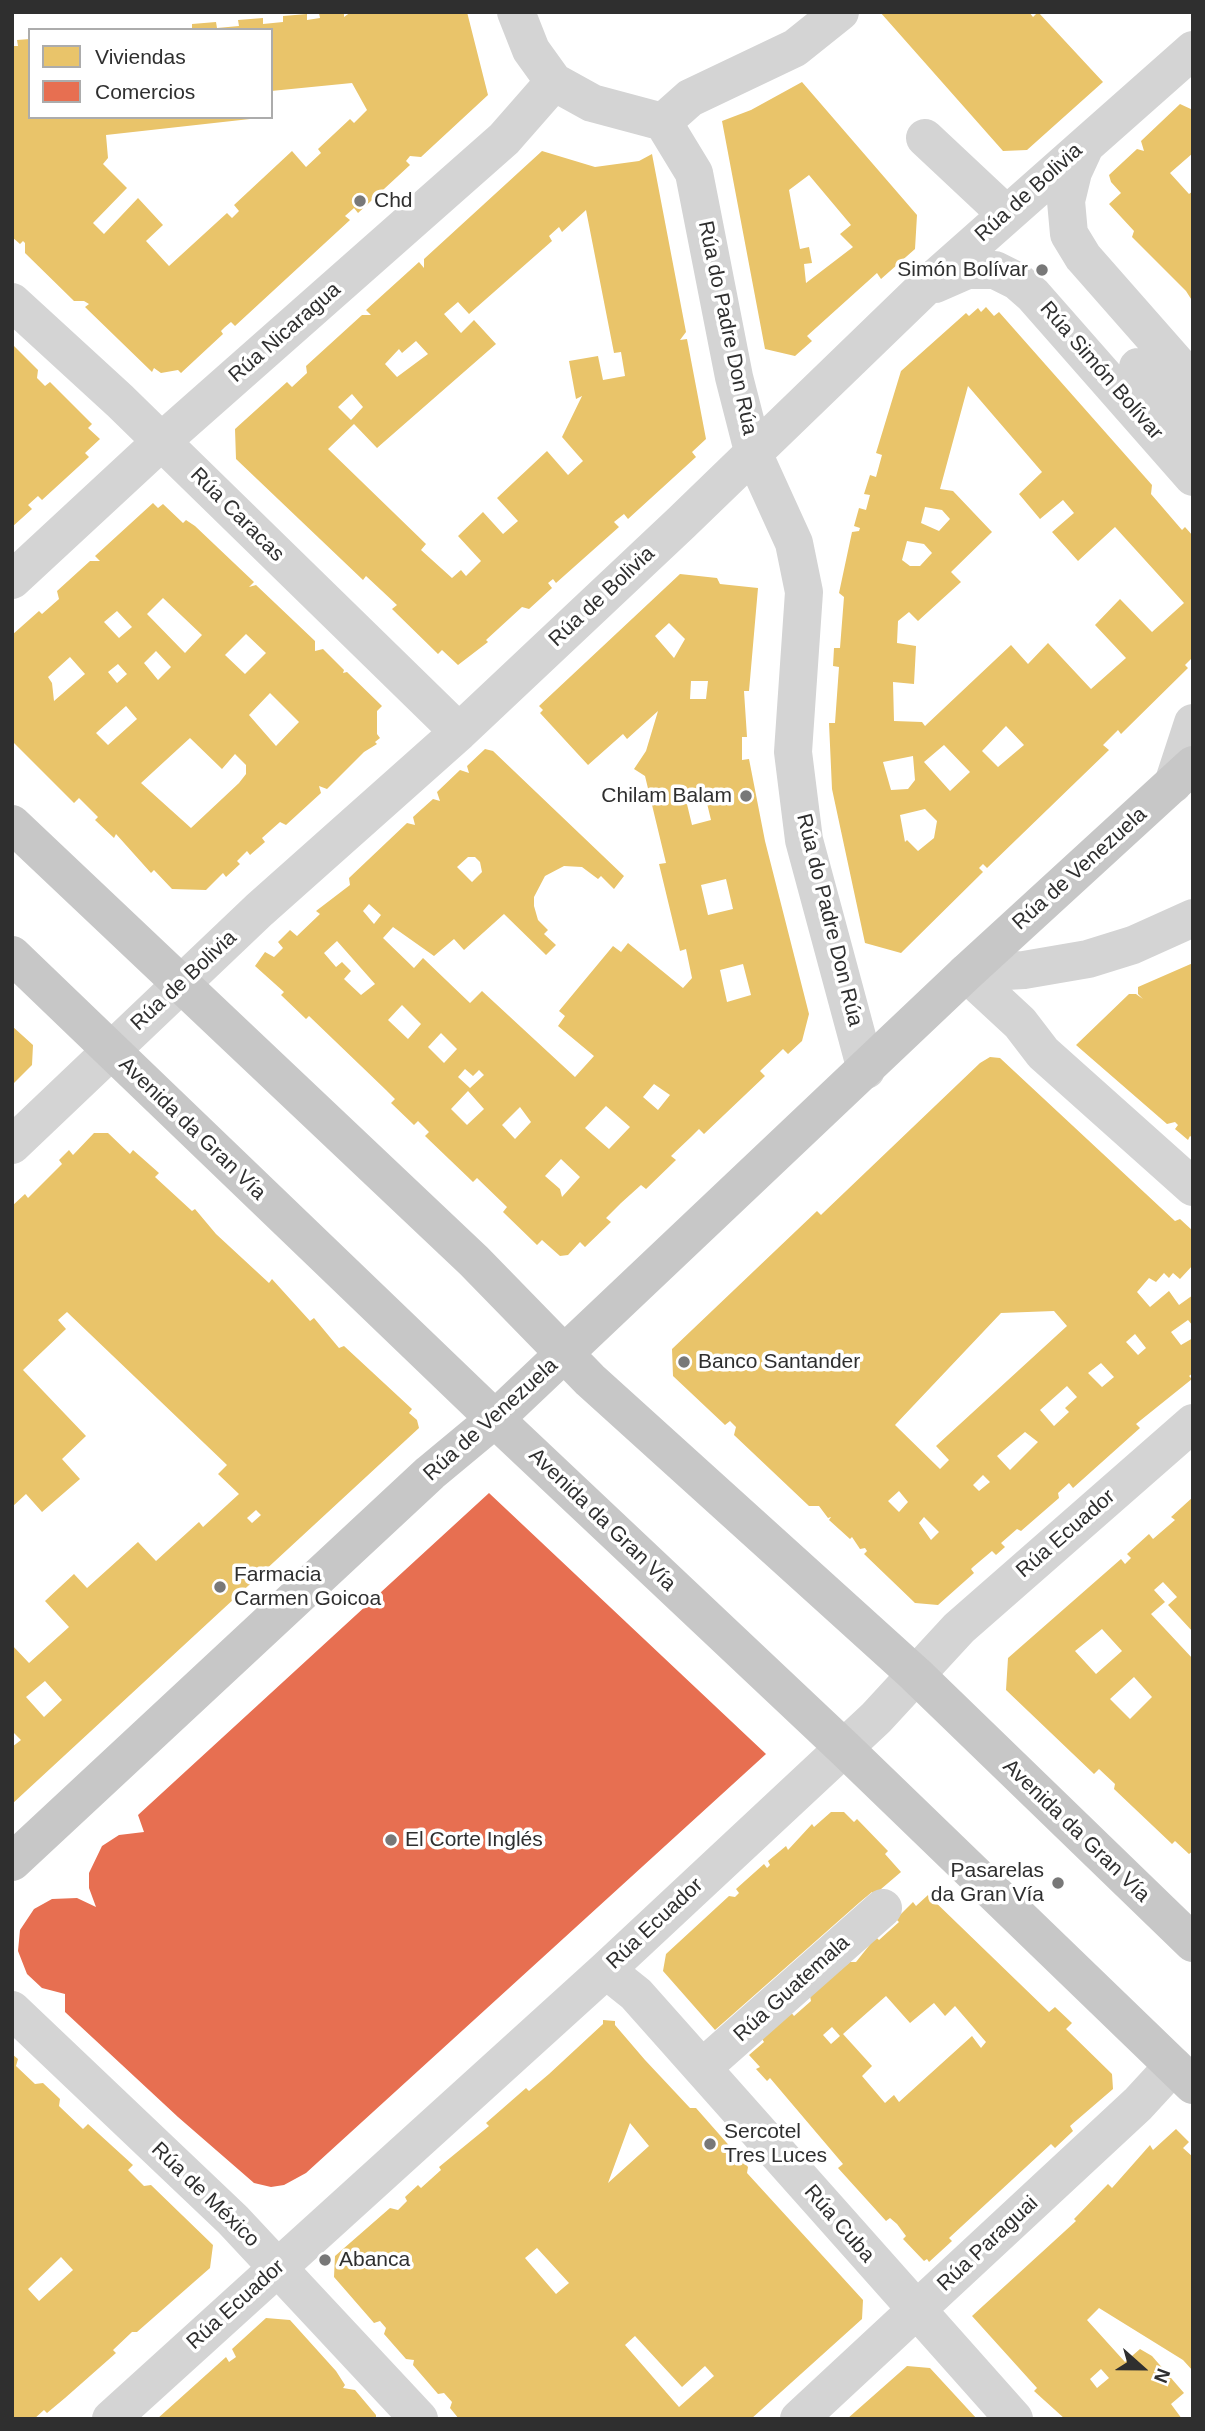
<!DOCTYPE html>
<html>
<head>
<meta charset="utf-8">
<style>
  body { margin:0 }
  #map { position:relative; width:1205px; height:2431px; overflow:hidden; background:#fff; font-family:Helvetica,sans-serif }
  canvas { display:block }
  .frame { position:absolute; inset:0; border:14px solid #2f2f2f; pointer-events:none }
  .legend { position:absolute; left:28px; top:28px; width:245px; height:91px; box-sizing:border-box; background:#fff; border:2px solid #acacac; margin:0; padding:9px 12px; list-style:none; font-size:21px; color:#2f2f2f }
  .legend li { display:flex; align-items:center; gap:14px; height:35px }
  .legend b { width:35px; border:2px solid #acacac }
  .north { position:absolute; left:1107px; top:2333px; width:70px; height:70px; -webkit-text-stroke:5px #fff; paint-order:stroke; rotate:111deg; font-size:19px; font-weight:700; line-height:28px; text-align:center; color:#2f2f2f }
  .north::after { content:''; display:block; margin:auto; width:24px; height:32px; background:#2f2f2f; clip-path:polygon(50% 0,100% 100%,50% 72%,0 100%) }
</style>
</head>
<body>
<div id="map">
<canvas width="1205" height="2431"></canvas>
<div class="frame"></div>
<ul class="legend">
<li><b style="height:19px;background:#e9c46a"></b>Viviendas</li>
<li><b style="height:19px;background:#e76f51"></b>Comercios</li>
</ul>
<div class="north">N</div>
</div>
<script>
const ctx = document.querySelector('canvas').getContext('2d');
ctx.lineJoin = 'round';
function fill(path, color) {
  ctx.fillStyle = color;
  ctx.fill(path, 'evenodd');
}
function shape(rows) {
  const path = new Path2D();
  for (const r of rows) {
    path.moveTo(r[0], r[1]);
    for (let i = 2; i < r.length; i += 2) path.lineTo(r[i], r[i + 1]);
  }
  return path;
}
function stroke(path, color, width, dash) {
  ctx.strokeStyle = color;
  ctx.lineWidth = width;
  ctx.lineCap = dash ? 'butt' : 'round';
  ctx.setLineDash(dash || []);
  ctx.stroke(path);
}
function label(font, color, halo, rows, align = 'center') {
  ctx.font = font + ' Helvetica,sans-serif';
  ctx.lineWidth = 7;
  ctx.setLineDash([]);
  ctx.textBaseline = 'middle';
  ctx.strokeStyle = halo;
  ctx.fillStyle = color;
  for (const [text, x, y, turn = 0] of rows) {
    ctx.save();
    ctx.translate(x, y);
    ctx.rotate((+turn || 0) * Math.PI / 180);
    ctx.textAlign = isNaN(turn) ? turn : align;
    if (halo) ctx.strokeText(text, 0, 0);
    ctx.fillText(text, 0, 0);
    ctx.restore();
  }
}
const homes = shape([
  [325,12,344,12,344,17,351,12,467,12,488,95,421,157,410,156,406,161,410,165,358,213,354,208,345,216,350,220,235,326,231,322,225,327,221,331,223,334,181,373,178,370,161,373,154,368,152,372,85,307,89,304,84,301,74,301,25,253,25,243,23,241,20,244,12,237,12,46,18,46,17,40,30,39,30,117,268,117,106,135,108,158,103,164,127,188,93,223,104,234,138,198,163,225,146,241,169,266,227,213,232,218,239,211,234,205,292,151,306,167,321,153,318,149,350,119,354,123,367,110,352,83,271,91,271,30,192,30,192,24,216,22,217,28,239,26,238,20,263,18,263,24,283,22,283,16,307,14,307,20,320,18,319,13],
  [880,12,1029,12,1033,17,1038,12,1103,82,1027,150,1003,151],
  [802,82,917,215,915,249,881,279,877,273,807,336,812,341,795,356,765,349,722,121,751,110],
  [809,175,851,225,840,234,853,247,806,283,804,264,812,263,809,247,800,249,789,190],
  [1180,104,1193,110,1193,153,1170,173,1189,194,1193,191,1193,302,1186,291,1132,237,1134,231,1109,204,1121,193,1111,182,1109,175,1137,149,1144,151,1141,141],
  [542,151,595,167,639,161,652,154,686,332,680,340,687,339,706,439,692,452,696,457,628,519,624,514,614,522,619,527,556,583,553,579,548,583,552,588,529,609,522,607,486,640,488,642,458,665,442,650,438,654,392,609,397,605,366,576,363,580,236,459,235,429,287,382,292,387,307,373,306,366,362,315,371,315,366,310,419,262,424,268,424,259],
  [586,210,614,353,621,352,625,376,603,380,598,356,569,361,576,399,582,396,562,437,583,461,568,475,547,451,497,498,518,521,503,534,483,512,458,536,481,561,466,576,461,570,452,578,421,550,426,544,328,449,354,424,377,448,496,344,474,320,461,333,444,314,458,302,469,314,552,241,549,236,559,227,562,232],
  [416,341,428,354,397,377,385,364,399,349,402,353],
  [352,394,363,407,351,420,338,407],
  [986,307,994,316,999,312,1152,485,1151,494,1182,530,1185,527,1193,536,1193,657,1185,665,1188,668,1121,734,1118,730,1103,745,1109,750,987,868,983,864,979,868,983,872,901,953,865,943,832,789,829,723,835,723,839,667,833,666,834,648,840,648,844,597,839,593,852,532,859,531,860,528,854,526,859,508,866,510,870,495,864,494,870,475,876,477,882,455,876,453,901,371,966,313,969,316,978,308,981,312],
  [968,386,1042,472,1019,494,1040,519,1063,500,1074,513,1052,532,1078,561,1115,527,1184,603,1152,632,1120,599,1095,625,1126,658,1091,689,1048,643,1028,664,1011,645,925,726,922,722,894,721,893,682,914,684,916,646,897,643,898,621,909,612,918,621,961,582,951,572,992,532,953,491,940,489],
  [925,507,942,510,950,519,939,531,921,523],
  [907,541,924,544,932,553,920,566,910,566,902,560],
  [1006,726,1024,745,998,767,982,751],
  [944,745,970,772,950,791,924,762],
  [913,756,915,780,908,789,891,790,883,762],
  [925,809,937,821,934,838,918,851,907,840,905,842,900,815],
  [12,344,38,370,37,378,45,386,50,382,92,424,88,428,100,439,85,453,89,457,42,500,38,496,28,505,32,509,12,527],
  [153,503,158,508,163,504,183,523,186,520,195,526,254,582,249,587,256,585,315,641,315,651,323,649,344,670,343,673,347,672,382,706,377,711,377,734,380,738,375,742,377,744,364,752,327,789,319,786,321,793,286,825,280,822,262,838,265,842,250,855,247,851,237,861,240,864,226,877,223,873,206,890,172,889,154,870,151,873,116,834,114,838,95,820,98,817,79,798,74,803,12,741,12,635,39,611,42,614,59,599,57,591,90,561,100,561,95,556],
  [163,598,202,635,185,653,147,614],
  [117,611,132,627,119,638,104,622],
  [246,634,266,653,245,674,225,655],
  [156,651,171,667,158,680,144,663],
  [70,657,85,674,54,701,52,683,48,677],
  [118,664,127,674,117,683,108,672],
  [270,693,299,722,276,746,249,715],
  [126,706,137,719,108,745,96,733],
  [190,738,222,769,235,754,246,765,246,774,239,783,191,828,141,783],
  [680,574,717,578,720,584,758,588,749,691,744,691,747,737,742,737,742,760,749,759,765,841,809,1014,802,1041,788,1054,783,1049,760,1071,765,1076,704,1134,699,1129,691,1137,671,1156,676,1160,646,1189,641,1185,621,1203,606,1218,611,1222,585,1247,580,1242,568,1255,560,1256,542,1240,537,1245,503,1212,507,1207,477,1178,473,1182,425,1136,429,1132,418,1121,414,1125,391,1103,395,1099,386,1090,309,1016,306,1019,281,995,284,992,255,966,265,952,274,957,283,948,278,942,290,930,297,936,320,914,316,911,350,885,349,878,407,823,415,825,413,817,433,799,440,801,437,792,460,770,469,773,467,766,485,749,493,751,624,876,614,889,601,876,598,879,582,867,564,866,545,876,534,897,534,906,538,920,548,930,544,934,556,945,546,955,504,914,464,950,454,939,434,956,393,927,383,938,414,968,423,958,470,1003,482,991,575,1077,594,1056,558,1026,565,1016,559,1011,613,946,621,952,628,943,683,988,692,978,686,949,680,951,659,864,666,863,645,776,634,769,646,751,658,711,627,739,623,734,588,765,540,713,543,710,539,706],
  [669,623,685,639,674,658,655,636],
  [691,681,708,681,706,699,690,699],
  [705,795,711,820,692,825,686,800],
  [468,857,475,857,480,862,482,872,472,882,457,867],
  [726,879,733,909,708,915,701,885],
  [369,904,381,915,374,924,363,911],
  [337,941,375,984,361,995,344,979,351,971,342,962,336,967,324,953],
  [743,964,751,995,727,1002,720,970],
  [402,1005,421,1024,408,1039,388,1020],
  [441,1033,457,1049,444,1063,428,1047],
  [465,1069,473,1076,479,1070,484,1075,470,1088,458,1077],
  [654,1084,670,1095,658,1110,643,1097],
  [468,1091,484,1109,467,1125,451,1109],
  [606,1106,630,1127,609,1149,585,1128],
  [520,1107,531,1122,515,1139,502,1125],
  [561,1159,580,1177,562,1197,560,1189,545,1176],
  [1193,963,1193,1138,1190,1136,1188,1140,1175,1129,1178,1125,1175,1122,1167,1124,1076,1045,1129,994,1136,994,1143,999,1138,994,1138,987],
  [12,1026,33,1045,32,1065,12,1085],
  [990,1057,1000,1058,1175,1221,1180,1219,1193,1231,1193,1265,1180,1279,1173,1273,1169,1278,1164,1273,1156,1282,1149,1278,1137,1292,1150,1307,1169,1291,1179,1305,1193,1295,1193,1326,1188,1320,1171,1332,1181,1345,1193,1338,1193,1373,1189,1376,1192,1379,1136,1424,1140,1428,1073,1488,1069,1483,1058,1493,1059,1498,1021,1531,1017,1529,1001,1543,1005,1547,996,1555,992,1551,973,1567,971,1569,974,1573,938,1605,915,1603,864,1554,867,1551,865,1548,860,1549,852,1537,850,1539,829,1520,831,1517,828,1518,819,1506,809,1506,734,1435,736,1427,730,1421,725,1425,673,1376,672,1349,817,1211,821,1215,823,1213,980,1063],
  [1054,1311,1067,1326,936,1446,949,1460,940,1469,895,1425,1001,1313],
  [1135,1334,1146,1348,1138,1355,1126,1342],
  [1101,1363,1114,1377,1102,1387,1088,1373],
  [1067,1386,1077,1397,1065,1408,1069,1412,1054,1426,1040,1410],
  [1025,1432,1038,1442,1010,1470,997,1456],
  [983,1475,990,1482,979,1491,973,1485],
  [899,1491,908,1502,899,1512,888,1501],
  [924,1517,939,1532,931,1540,919,1523],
  [94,1133,108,1133,130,1154,133,1150,159,1173,155,1177,192,1211,195,1209,216,1234,269,1283,272,1279,310,1321,314,1318,339,1348,344,1346,412,1409,409,1413,417,1420,419,1428,12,1804,12,1747,21,1740,12,1731,12,1645,29,1663,69,1627,45,1601,74,1574,87,1588,138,1542,156,1561,199,1522,203,1527,239,1494,218,1474,227,1465,67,1312,58,1320,66,1329,23,1370,86,1436,62,1459,80,1479,42,1512,26,1494,12,1507,12,1206,25,1194,28,1198,62,1164,59,1160,69,1150,73,1155],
  [256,1510,261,1515,252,1523,247,1518],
  [45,1681,62,1700,44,1717,26,1697],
  [1193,1497,1193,1632,1168,1605,1177,1597,1163,1582,1154,1590,1165,1602,1151,1614,1193,1659,1193,1851,1189,1854,1175,1841,1172,1844,1114,1789,1115,1784,1099,1769,1094,1774,1006,1690,1008,1658,1121,1559,1125,1564,1131,1558,1127,1554,1149,1534,1153,1539,1175,1520,1171,1517],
  [1102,1629,1122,1651,1096,1674,1075,1651],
  [1134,1677,1152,1697,1130,1719,1110,1699],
  [831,1812,844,1812,854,1822,857,1819,888,1851,885,1854,901,1872,874,1895,872,1892,860,1902,715,2030,663,1971,666,1954,729,1896,735,1897,739,1893,736,1889,764,1864,767,1868,770,1865,768,1861,786,1846,788,1850,812,1824,814,1827],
  [928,1895,1049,2012,1055,2007,1072,2023,1066,2029,1112,2074,1113,2089,1070,2126,1073,2131,1055,2148,1051,2144,949,2238,952,2241,929,2262,927,2259,924,2261,903,2239,906,2236,897,2224,890,2218,886,2221,838,2168,843,2164,770,2078,767,2081,756,2069,760,2067,749,2055,764,2042,761,2037,790,2011,794,2016,811,2001,810,1996,850,1962,856,1962,876,1937,879,1940,899,1922,896,1919,913,1902,916,1906],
  [886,1996,910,2023,934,2003,945,2016,955,2006,986,2042,981,2048,972,2036,899,2102,894,2095,885,2103,862,2076,872,2066,843,2034],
  [832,2027,840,2036,831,2044,823,2035],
  [603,2020,615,2021,615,2025,645,2060,690,2108,696,2108,748,2167,747,2173,863,2300,862,2319,751,2419,459,2419,450,2408,452,2402,444,2393,438,2394,413,2365,414,2360,406,2359,384,2334,386,2328,380,2321,374,2323,334,2277,335,2256,390,2208,398,2210,407,2201,405,2197,418,2185,421,2188,441,2170,439,2167,489,2126,486,2123,526,2088,529,2091,549,2074,603,2024],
  [630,2123,649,2146,608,2183],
  [537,2248,569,2283,556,2294,525,2258],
  [635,2336,682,2387,705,2366,714,2376,679,2407,625,2345],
  [12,2054,18,2059,16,2066,35,2084,43,2083,60,2099,59,2106,83,2129,88,2124,133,2165,128,2170,144,2186,151,2185,213,2245,210,2268,137,2332,132,2332,113,2350,116,2353,65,2398,47,2413,44,2410,34,2419,12,2419],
  [61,2257,73,2270,39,2301,28,2289],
  [1176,2129,1189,2142,1183,2148,1193,2157,1193,2371,1183,2360,1099,2308,1087,2320,1125,2362,1140,2349,1152,2356,1184,2393,1171,2404,1182,2419,1065,2419,1034,2391,1037,2388,972,2316,1076,2221,1074,2219,1108,2184,1112,2188,1150,2145,1153,2150],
  [1101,2369,1109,2378,1097,2388,1090,2379],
  [266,2318,290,2320,336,2371,345,2385,343,2388,355,2390,376,2415,376,2419,157,2419,226,2357,229,2362,236,2357,232,2349],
  [907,2366,930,2368,977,2419,847,2419]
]);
const shops = shape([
  [489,1493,766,1754,306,2173,284,2185,271,2187,254,2183,178,2117,65,2012,65,1994,42,1988,27,1974,18,1951,20,1930,34,1909,52,1899,77,1898,96,1907,89,1888,89,1873,102,1846,119,1835,144,1832,138,1815]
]);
const minor = shape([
  [516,12,531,50,554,82,592,103,663,122],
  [663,122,694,173,734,377,754,455,794,543,804,592,793,752,804,840,866,1070],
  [663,122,690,98,795,48,840,12],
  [925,138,1005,213],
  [1085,146,1073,172,1066,201,1069,234,1083,257,1193,382],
  [935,284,967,270,995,270,1017,281,1033,295,1193,477],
  [12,302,120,401,459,732],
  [1138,367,1193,428],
  [12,580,162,441,504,139,554,82],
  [1173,784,1193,723],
  [966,973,1020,1023,1043,1053,1193,1187],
  [966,973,1024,970,1088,959,1133,945,1193,918],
  [12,1145,259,910,459,732,681,523,923,289,1193,50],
  [606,1970,636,1994,1014,2419],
  [12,2010,233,2220,419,2419],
  [702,2068,883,1908],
  [111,2419,606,1970,876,1718,959,1628,1193,1423],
  [799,2419,1138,2104,1173,2066]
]);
const major = shape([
  [12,824,474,1261,590,1380,915,1674,1193,1943],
  [12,955,495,1419,844,1748,1193,2085],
  [12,1862,430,1473,495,1419,966,973,1193,765]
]);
const markers = [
  [360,201,7,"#787878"],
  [1042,270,7,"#787878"],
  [746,796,7,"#787878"],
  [684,1362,7,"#787878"],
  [220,1587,7,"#787878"],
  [391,1840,7,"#787878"],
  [1058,1883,7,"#787878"],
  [710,2144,7,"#787878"],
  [325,2260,7,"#787878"]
];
const streetNames = [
  ["Rúa de Bolivia",1029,193,-42],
  ["Rúa do Padre Don Rúa",727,328,78],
  ["Rúa Nicaragua",285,333,-41],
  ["Rúa Simón Bolívar",1101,371,49],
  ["Rúa Caracas",237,515,45],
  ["Rúa de Bolivia",602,597,-43],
  ["Rúa de Venezuela",1080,869,-42],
  ["Rúa do Padre Don Rúa",829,920,76],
  ["Rúa de Bolivia",184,981,-43],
  ["Avenida da Gran Vía",192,1129,44],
  ["Rúa de Venezuela",491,1420,-42],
  ["Avenida da Gran Vía",602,1520,44],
  ["Rúa Ecuador",1066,1534,-41],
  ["Avenida da Gran Vía",1076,1831,44],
  ["Rúa Ecuador",655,1924,-43],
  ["Rúa Guatemala",792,1989,-42],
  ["Rúa de México",205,2195,44],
  ["Rúa Cuba",839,2224,49],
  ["Rúa Paraguai",988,2244,-43],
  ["Rúa Ecuador",236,2305,-42]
];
const poiNames = [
  ["Chd",374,201],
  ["Simón Bolívar",1028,270,"right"],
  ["Chilam Balam",732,796,"right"],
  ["Banco Santander",698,1362],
  ["Farmacia",234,1575],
  ["Carmen Goicoa",234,1599],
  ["El Corte Inglés",405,1840],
  ["Pasarelas",1044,1871,"right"],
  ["da Gran Vía",1044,1895,"right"],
  ["Sercotel",724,2132],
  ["Tres Luces",724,2156],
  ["Abanca",339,2260]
];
fill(homes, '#e9c46a');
fill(shops, '#e76f51');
stroke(minor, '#d4d4d4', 38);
stroke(major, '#c7c7c7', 38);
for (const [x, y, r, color] of markers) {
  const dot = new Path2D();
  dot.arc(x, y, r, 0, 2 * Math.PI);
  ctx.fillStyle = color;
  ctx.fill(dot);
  stroke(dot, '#fff', 2.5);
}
label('21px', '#2f2f2f', '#fff', streetNames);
label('21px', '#2f2f2f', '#fff', poiNames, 'left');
</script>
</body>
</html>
